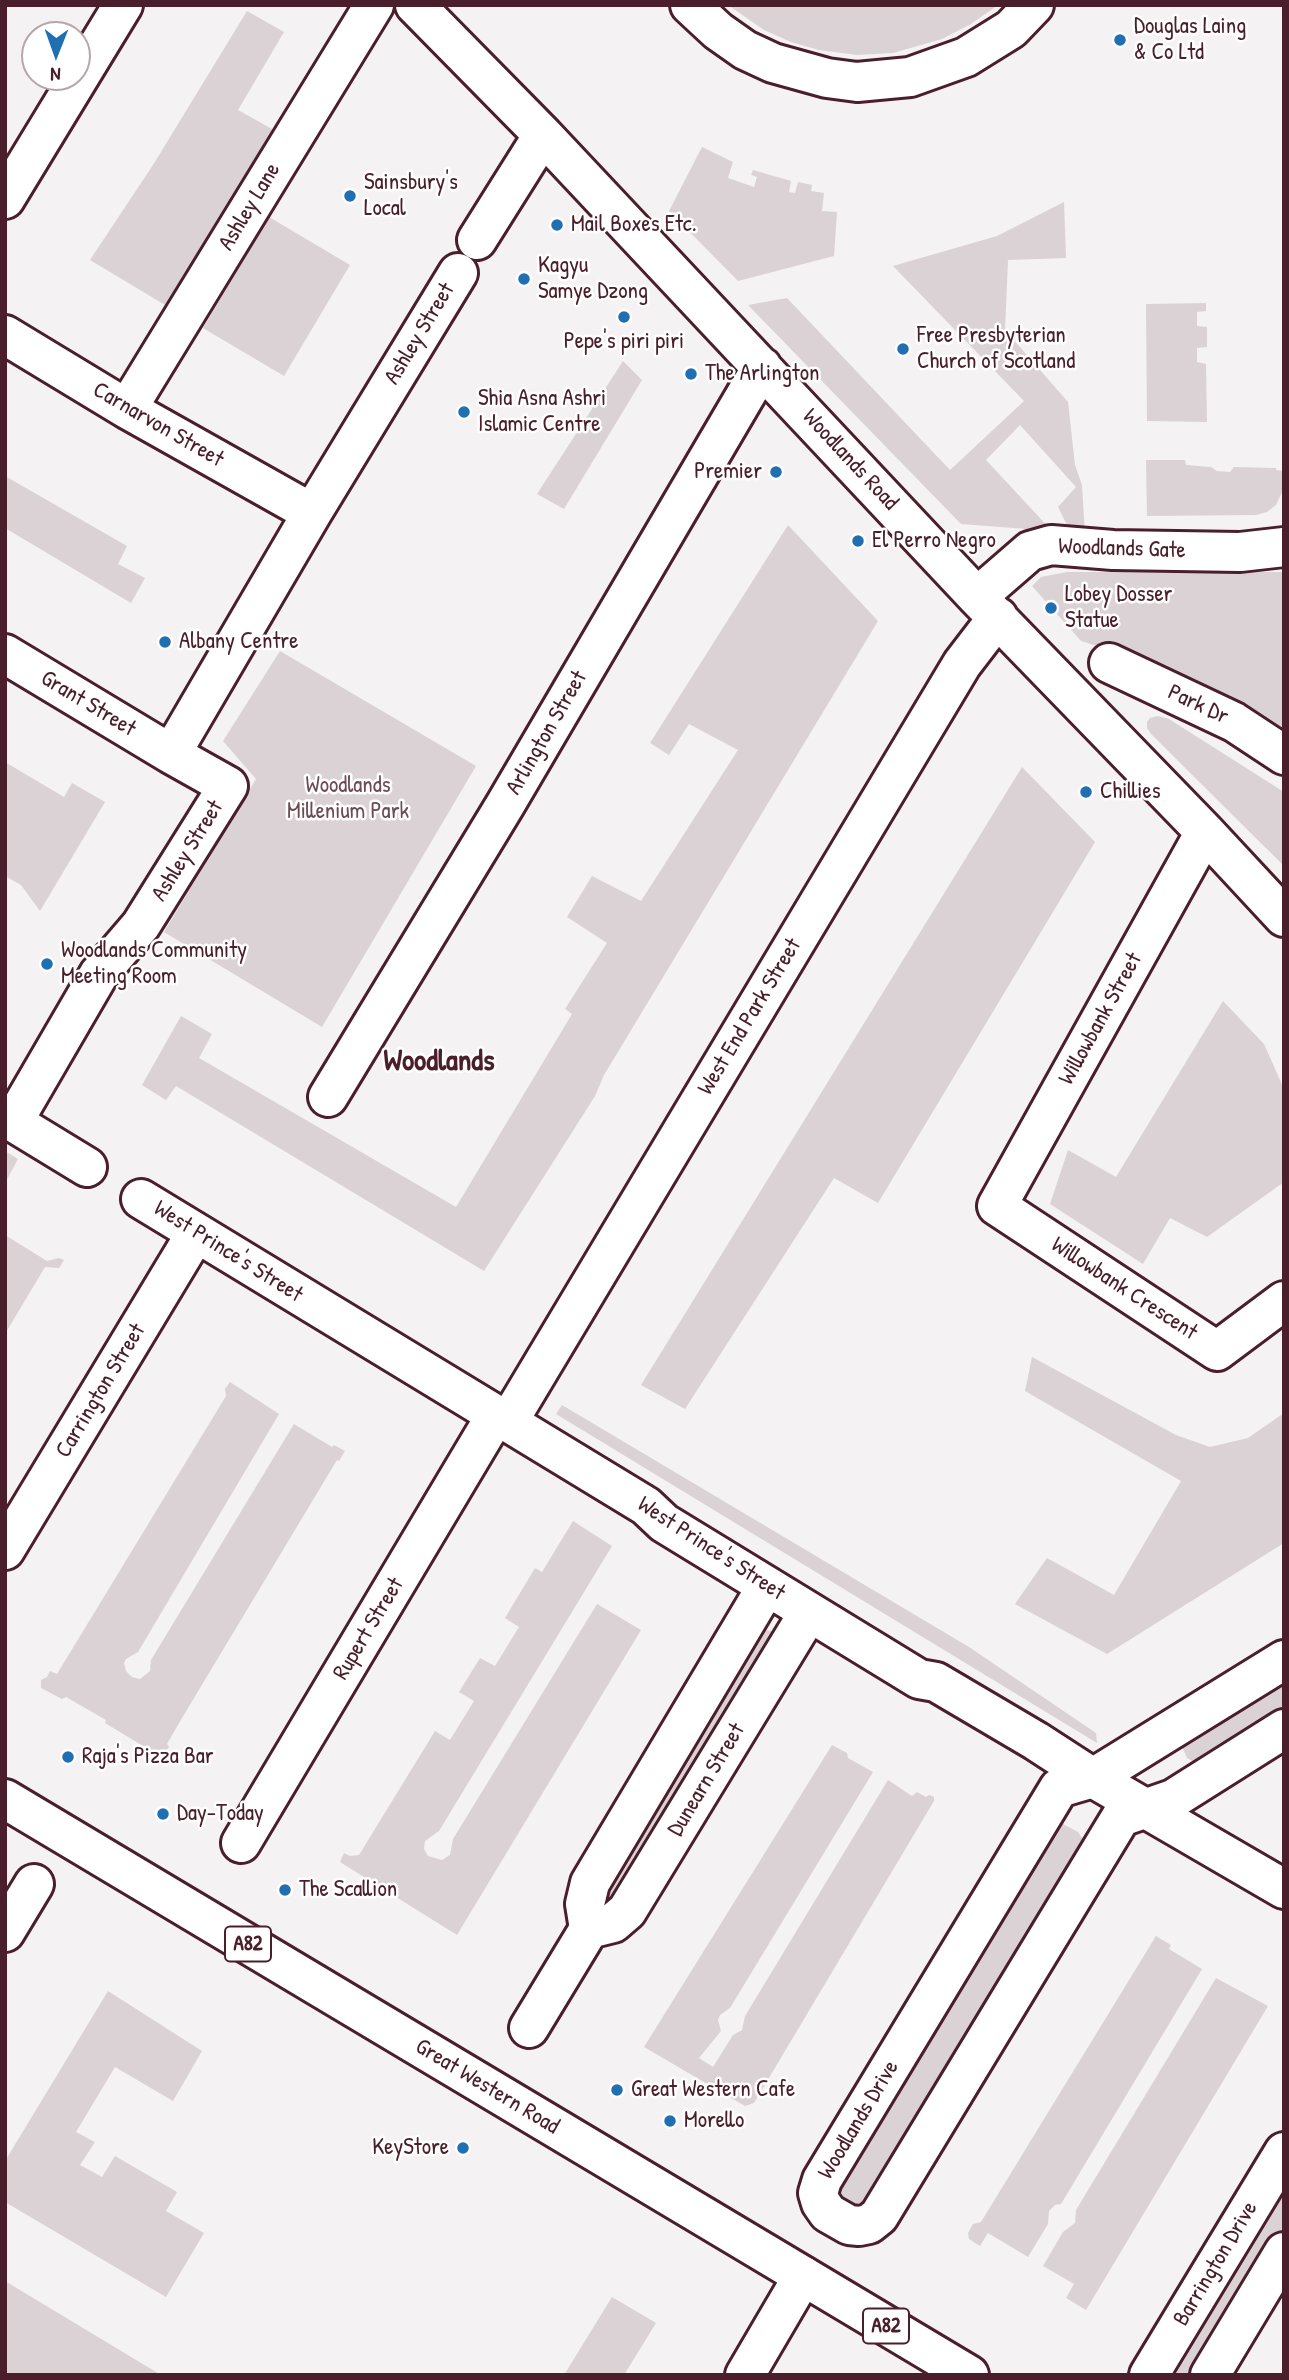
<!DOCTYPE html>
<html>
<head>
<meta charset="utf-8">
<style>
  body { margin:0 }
  #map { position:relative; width:1289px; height:2380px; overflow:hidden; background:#f4f2f2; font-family:"Patrick Hand",sans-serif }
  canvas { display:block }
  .frame { position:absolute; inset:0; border:7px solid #4a1f2b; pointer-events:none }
  .north { position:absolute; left:21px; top:21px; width:70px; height:70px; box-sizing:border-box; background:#fff; border:2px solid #b7a5aa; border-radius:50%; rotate:181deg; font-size:19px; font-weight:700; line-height:28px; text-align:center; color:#4a1f2b }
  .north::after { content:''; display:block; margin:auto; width:24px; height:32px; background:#1f6fb2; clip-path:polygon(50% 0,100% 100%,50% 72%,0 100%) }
</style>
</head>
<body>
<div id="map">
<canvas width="1289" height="2380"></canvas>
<div class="frame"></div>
<div class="north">N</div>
</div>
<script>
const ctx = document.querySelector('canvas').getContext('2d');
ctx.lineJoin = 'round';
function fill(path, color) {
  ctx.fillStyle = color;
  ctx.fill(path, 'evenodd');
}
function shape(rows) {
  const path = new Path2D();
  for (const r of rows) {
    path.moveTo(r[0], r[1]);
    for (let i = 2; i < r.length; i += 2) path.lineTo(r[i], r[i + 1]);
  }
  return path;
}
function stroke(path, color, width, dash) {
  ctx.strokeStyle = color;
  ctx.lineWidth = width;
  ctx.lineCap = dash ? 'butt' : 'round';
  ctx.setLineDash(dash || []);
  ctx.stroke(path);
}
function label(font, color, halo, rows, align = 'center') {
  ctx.font = font + ' "Patrick Hand",sans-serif';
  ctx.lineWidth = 5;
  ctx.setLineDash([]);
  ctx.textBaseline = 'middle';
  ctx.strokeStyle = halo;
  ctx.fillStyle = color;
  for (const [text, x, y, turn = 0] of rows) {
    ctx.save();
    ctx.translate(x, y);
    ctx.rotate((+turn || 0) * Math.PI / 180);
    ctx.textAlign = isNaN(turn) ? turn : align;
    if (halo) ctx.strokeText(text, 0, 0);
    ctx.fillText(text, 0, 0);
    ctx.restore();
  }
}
const green = shape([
  [728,5,998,5,971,24,942,39,893,53,857,55,819,50,791,42,764,30],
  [247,11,284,32,238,110,281,134,175,311,90,260,153,165],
  [702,147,733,162,728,178,754,187,757,177,751,175,753,170,791,181,789,192,795,193,798,182,812,185,811,191,824,193,822,211,837,212,834,256,738,281,669,211],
  [1064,202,1066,258,1008,260,1005,330,1068,402,1075,465,1082,485,1085,535,1072,535,1058,507,1076,487,1020,425,986,460,1052,531,961,524,748,305,787,298,950,470,1024,401,893,266,997,236],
  [269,217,350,265,284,376,203,328],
  [1206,303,1206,311,1197,312,1197,326,1207,327,1207,347,1197,348,1197,362,1206,364,1207,422,1147,421,1146,304],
  [623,361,642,380,564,509,537,494],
  [1146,460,1185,460,1186,465,1211,467,1217,471,1230,472,1234,467,1276,468,1276,470,1284,471,1284,488,1276,505,1267,512,1256,515,1147,516],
  [5,476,127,546,118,564,145,578,131,603,5,528],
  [788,525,878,621,604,1075,595,1096,484,1271,176,1086,166,1100,142,1085,181,1016,212,1034,199,1058,456,1207,572,1014,565,1009,607,943,567,917,592,876,641,901,738,750,689,724,669,755,650,743],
  [1067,572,1284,572,1284,732,1100,647,1081,641,1032,586,1041,577],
  [280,651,476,766,322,1027,164,932,256,779,223,741],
  [1158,716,1169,719,1284,792,1284,866,1151,734,1147,728,1147,722,1150,718],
  [5,762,64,797,72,783,105,802,40,911,21,885,5,876],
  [1022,767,1095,842,878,1203,834,1178,685,1409,641,1385],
  [1223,1001,1264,1044,1284,1089,1284,1182,1207,1237,1170,1218,1143,1264,1050,1204,1068,1150,1116,1177],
  [5,1151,18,1159,5,1183],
  [5,1235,47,1261,59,1258,64,1260,59,1268,45,1267,5,1334],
  [1032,1357,1176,1435,1210,1447,1248,1438,1284,1413,1284,1543,1107,1654,1015,1604,1047,1558,1114,1595,1181,1481,1025,1391],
  [230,1382,279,1414,138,1652,126,1659,124,1663,126,1671,132,1677,140,1679,150,1671,151,1660,294,1424,332,1447,334,1445,345,1451,339,1461,337,1460,182,1718,167,1744,169,1747,165,1752,158,1755,105,1723,106,1720,66,1697,62,1699,41,1688,41,1680,47,1677,50,1671,57,1674,226,1396,225,1389],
  [562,1405,969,1647,1096,1733,1097,1743,556,1414],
  [573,1521,612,1546,439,1831,425,1841,424,1849,428,1856,442,1860,450,1855,453,1839,597,1604,641,1630,457,1935,340,1862,344,1853,350,1856,359,1855,435,1731,450,1740,474,1701,459,1692,480,1658,495,1666,519,1627,505,1618,535,1568,542,1572],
  [762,1630,773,1631,778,1636,615,1902,610,1900,603,1890],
  [1284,1670,1284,1720,1201,1766,1187,1758,1180,1742],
  [832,1745,847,1753,848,1758,873,1772,730,2008,720,2015,718,2020,721,2031,699,2058,713,2067,733,2035,742,2030,745,2016,888,1780,912,1796,917,1792,926,1797,929,1795,934,1797,934,1801,754,2103,745,2106,644,2047],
  [1063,1824,1078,1832,1082,1838,1082,1846,866,2205,846,2211,832,2184,1053,1825],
  [1156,1936,1171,1945,1169,1949,1202,1969,1061,2204,1055,2205,1049,2211,1048,2224,1028,2257,988,2233,980,2246,969,2239,968,2233,973,2224,981,2222],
  [1216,1978,1268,2006,1086,2310,1066,2298,1074,2284,1043,2266,1063,2232,1075,2223,1076,2210],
  [108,1991,202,2051,173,2101,115,2067,76,2132,95,2142,80,2165,102,2177,115,2156,177,2192,166,2211,204,2233,166,2297,5,2202,5,2161],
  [1284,2172,1284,2232,1197,2375,1161,2375],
  [5,2281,161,2375,5,2375],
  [612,2297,656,2323,624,2375,564,2375]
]);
const minor = shape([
  [415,5,543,135,977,597,1205,832,1284,917],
  [690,5,718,31,745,50,773,63,827,78,857,82,910,77,966,57,1011,29,1034,5],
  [5,199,123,5],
  [477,240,543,135],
  [5,335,127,409,312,513],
  [127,409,374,5],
  [977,597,1030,551,1051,545,1113,550,1240,552,1284,547],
  [5,654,171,754],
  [1109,663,1234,722,1284,755],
  [1205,832,997,1206,1217,1351,1284,1301],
  [328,1097,505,805,762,367],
  [5,1117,87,1167],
  [13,1122,99,974,141,925,228,786,171,754,312,513,458,273],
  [141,1199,646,1506,664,1523,919,1679,936,1682,1036,1741,1093,1778,1284,1889],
  [508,1422,962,664,998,617],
  [5,1550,196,1233],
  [767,1586,590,1883,585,1904,589,1929,613,1923,627,1911,809,1612],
  [1284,1660,1093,1778,1059,1788,822,2180,818,2193,821,2203,828,2213,849,2225,859,2226,869,2224,879,2216,1121,1817,1173,1799,1284,1729],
  [241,1843,496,1415],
  [5,1932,34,1884],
  [529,2028,589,1929],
  [745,2375,803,2276],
  [1149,2375,1284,2152],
  [1210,2375,1284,2252]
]);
const major = shape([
  [5,1799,969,2375]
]);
const markers = [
  [1120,40,7,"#1f6fb2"],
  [350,196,7,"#1f6fb2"],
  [557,225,7,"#1f6fb2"],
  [524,279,7,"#1f6fb2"],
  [624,317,7,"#1f6fb2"],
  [903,349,7,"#1f6fb2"],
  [691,374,7,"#1f6fb2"],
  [464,412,7,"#1f6fb2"],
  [776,472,7,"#1f6fb2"],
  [858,541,7,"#1f6fb2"],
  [1051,608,7,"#1f6fb2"],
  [165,642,7,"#1f6fb2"],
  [1086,792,7,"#1f6fb2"],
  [47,964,7,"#1f6fb2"],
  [68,1757,7,"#1f6fb2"],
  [163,1814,7,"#1f6fb2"],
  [285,1890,7,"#1f6fb2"],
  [617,2090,7,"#1f6fb2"],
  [670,2121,7,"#1f6fb2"],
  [463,2148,7,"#1f6fb2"]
];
const shields = [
  [248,1944,46],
  [886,2326,46]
];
const shieldNames = [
  ["A82",248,1944],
  ["A82",886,2326]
];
const poiNames = [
  ["Douglas Laing",1134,27],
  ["& Co Ltd",1134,53],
  ["Sainsbury's",364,183],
  ["Local",364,209],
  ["Mail Boxes Etc.",571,225],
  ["Kagyu",538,266],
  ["Samye Dzong",538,292],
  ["Free Presbyterian",917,336],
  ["Church of Scotland",917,362],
  ["Pepe's piri piri",624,342,"center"],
  ["The Arlington",705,374],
  ["Shia Asna Ashri",478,399],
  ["Islamic Centre",478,425],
  ["Premier",762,472,"right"],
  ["El Perro Negro",872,541],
  ["Lobey Dosser",1065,595],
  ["Statue",1065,621],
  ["Albany Centre",179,642],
  ["Chillies",1100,792],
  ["Woodlands Community",61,951],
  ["Meeting Room",61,977],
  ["Raja's Pizza Bar",82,1757],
  ["Day-Today",177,1814],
  ["The Scallion",299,1890],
  ["Great Western Cafe",631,2090],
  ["Morello",684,2121],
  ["KeyStore",449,2148,"right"]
];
const streetNames = [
  ["Ashley Lane",250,207,-59],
  ["Ashley Street",420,334,-59],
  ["Carnarvon Street",158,425,30],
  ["Woodlands Road",850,460,47],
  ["Woodlands Gate",1122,549,2],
  ["Grant Street",88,704,31],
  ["Park Dr",1198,705,25],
  ["Arlington Street",547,733,-60],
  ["Ashley Street",188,851,-58],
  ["West End Park Street",750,1017,-59],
  ["Willowbank Street",1101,1019,-61],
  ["West Prince's Street",228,1252,32],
  ["Willowbank Crescent",1124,1289,33],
  ["Carrington Street",101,1391,-59],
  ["West Prince's Street",711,1549,33],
  ["Rupert Street",369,1629,-59],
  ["Dunearn Street",707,1780,-59],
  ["Great Western Road",487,2087,31],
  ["Woodlands Drive",859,2120,-59],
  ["Barrington Drive",1216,2264,-59]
];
const parkNames = [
  ["Woodlands",348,786],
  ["Millenium Park",348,812]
];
const districtNames = [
  ["Woodlands",439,1062]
];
fill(green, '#dbd2d5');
stroke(minor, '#4a1f2b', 44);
stroke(major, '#4a1f2b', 44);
stroke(minor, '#fff', 38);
stroke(major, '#fff', 38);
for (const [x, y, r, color] of markers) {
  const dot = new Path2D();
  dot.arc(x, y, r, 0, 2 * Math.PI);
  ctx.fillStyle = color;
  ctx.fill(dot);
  stroke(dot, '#fff', 2.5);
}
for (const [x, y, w] of shields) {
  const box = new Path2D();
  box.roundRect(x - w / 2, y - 17.5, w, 35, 5);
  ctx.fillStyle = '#fff';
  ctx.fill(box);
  stroke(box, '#4a1f2b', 2);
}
label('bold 21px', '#4a1f2b', null, shieldNames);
label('23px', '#4a1f2b', '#fff', poiNames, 'left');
label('23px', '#4a1f2b', '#fff', streetNames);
label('23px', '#6e4c56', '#fff', parkNames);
label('bold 30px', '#4a1f2b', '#fff', districtNames);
</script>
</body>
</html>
